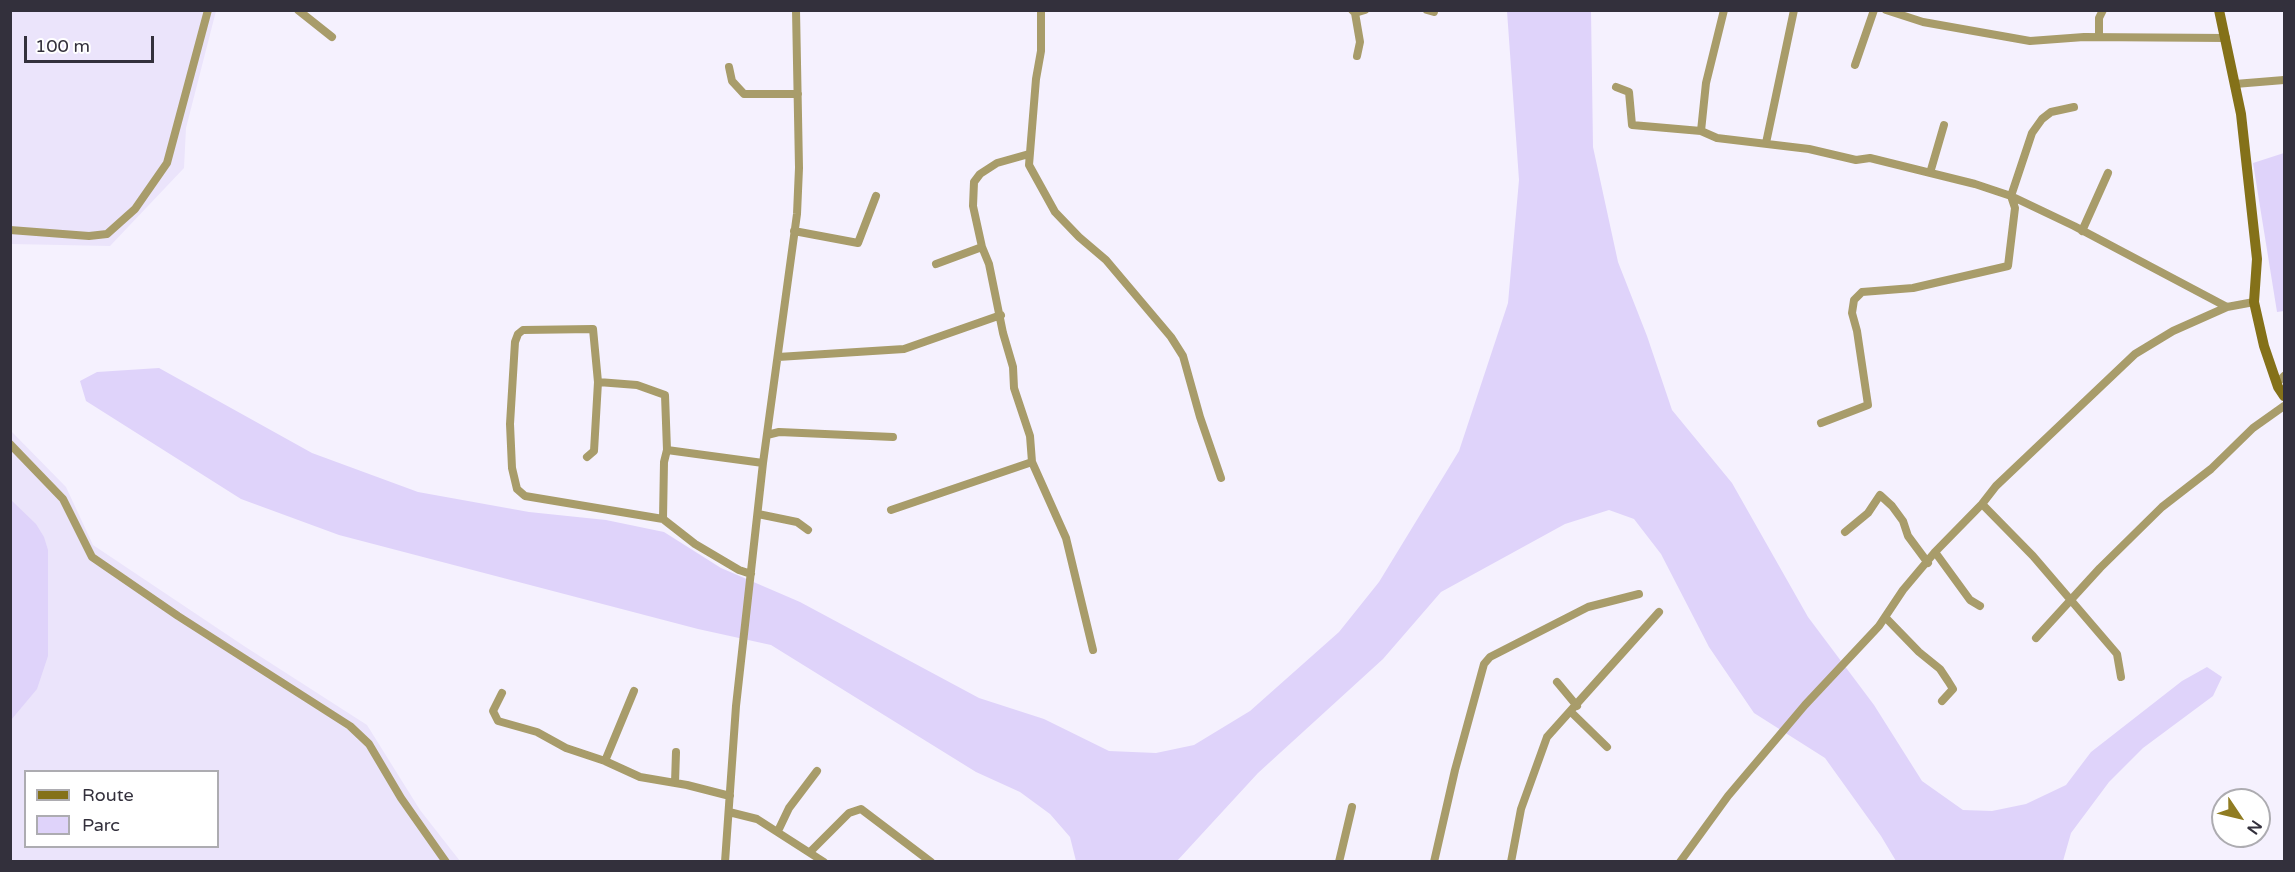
<!DOCTYPE html>
<html>
<head>
<meta charset="utf-8">
<style>
  body { margin:0 }
  #map { position:relative; width:2295px; height:872px; overflow:hidden; background:#f5f1fe; font-family:"Varela Round",sans-serif }
  canvas { display:block }
  .frame { position:absolute; inset:0; border:12px solid #33303c; pointer-events:none }
  .legend { position:absolute; left:24px; top:770px; width:195px; height:78px; box-sizing:border-box; background:#fff; border:2px solid #adacb1; margin:0; padding:8px 10px; list-style:none; font-size:18px; color:#33303c }
  .legend li { display:flex; align-items:center; gap:12px; height:30px }
  .legend b { width:30px; border:2px solid #adacb1 }
  .north { position:absolute; left:2211px; top:788px; width:60px; height:60px; box-sizing:border-box; background:#fff; border:2px solid #adacb1; border-radius:50%; rotate:125deg; font-size:16px; font-weight:700; line-height:24px; text-align:center; color:#33303c }
  .north::after { content:''; display:block; margin:auto; width:21px; height:27px; background:#907c22; clip-path:polygon(50% 0,100% 100%,50% 72%,0 100%) }
  .scale { position:absolute; left:24px; top:36px; width:130px; height:27px; box-sizing:border-box; border:3px solid #33303c; border-top:0; padding-left:8px; font-size:18px; line-height:21px; white-space:nowrap; color:#33303c; -webkit-text-stroke:4px #fff; paint-order:stroke }
</style>
</head>
<body>
<div id="map">
<canvas width="2295" height="872"></canvas>
<div class="frame"></div>
<ul class="legend">
<li><b style="height:8px;background:#847119"></b>Route</li>
<li><b style="height:16px;background:#dfd3fa"></b>Parc</li>
</ul>
<div class="north">N</div>
<div class="scale">100 m</div>
</div>
<script>
const ctx = document.querySelector('canvas').getContext('2d');
ctx.lineJoin = 'round';
function fill(path, color) {
  ctx.fillStyle = color;
  ctx.fill(path, 'evenodd');
}
function shape(rows) {
  const path = new Path2D();
  for (const r of rows) {
    path.moveTo(r[0], r[1]);
    for (let i = 2; i < r.length; i += 2) path.lineTo(r[i], r[i + 1]);
  }
  return path;
}
function stroke(path, color, width, dash) {
  ctx.strokeStyle = color;
  ctx.lineWidth = width;
  ctx.lineCap = dash ? 'butt' : 'round';
  ctx.setLineDash(dash || []);
  ctx.stroke(path);
}
const built = shape([
  [11,11,216,11,186,128,184,168,110,246,11,244],
  [10,430,66,487,93,545,244,646,367,725,420,810,460,861,11,861],
  [26,772,218,772,218,846,26,846]
]);
const green = shape([
  [1507,11,1591,11,1593,147,1618,262,1647,336,1672,410,1732,483,1808,617,1874,705,1922,781,1963,810,1992,811,2026,804,2066,785,2091,752,2182,681,2207,667,2222,677,2213,696,2143,748,2109,782,2071,833,2063,861,1896,861,1881,836,1825,758,1754,713,1709,647,1661,554,1634,519,1609,510,1565,524,1441,592,1383,659,1258,773,1177,861,1076,861,1070,837,1050,814,1020,792,976,772,771,645,698,629,339,535,241,499,86,401,80,381,97,372,159,368,312,453,418,492,529,512,606,520,664,532,721,568,800,602,979,698,1044,719,1109,751,1156,753,1194,745,1250,711,1339,632,1379,582,1459,451,1508,303,1519,180],
  [2284,153,2284,311,2277,312,2253,163],
  [11,500,36,524,44,537,48,550,48,656,37,689,11,720]
]);
const street = shape([
  [298,10,332,37],
  [1041,10,1041,51,1036,79,1029,165,1055,212,1079,237,1106,260,1171,337,1183,356,1200,417,1221,478],
  [1352,10,1355,13,1365,10],
  [1427,10,1434,12],
  [1886,10,1923,22,2030,41,2084,37,2226,38],
  [1355,13,1360,42,1357,56],
  [2099,37,2099,18,2103,10],
  [1855,65,1874,10],
  [729,67,732,81,744,94,798,94],
  [2235,84,2284,80],
  [1616,87,1629,92,1632,125,1701,131,1706,83,1724,10],
  [1701,131,1717,138,1809,149,1856,160,1870,158,1975,184,2011,196,2074,226,2227,307],
  [1766,143,1794,10],
  [1930,173,1944,125],
  [10,230,89,236,107,234,135,209,167,163,208,10],
  [794,231,858,243,876,196],
  [2082,231,2108,173],
  [982,247,989,264,1003,333,1013,367,1014,388,1030,436,1032,462,1066,538,1093,650],
  [936,264,982,247,973,206,974,182,980,174,997,163,1029,154],
  [778,357,904,349,1001,315],
  [2277,383,2284,376],
  [1821,423,1868,405,1857,331,1852,313,1854,300,1862,292,1913,288,2008,266,2015,208,2011,196,2032,133,2042,119,2051,112,2074,107],
  [767,435,779,432,893,437],
  [10,444,63,499,92,557,178,616,350,726,369,744,401,798,446,862],
  [587,457,594,451,598,382],
  [1982,504,2033,556,2117,654,2121,677],
  [891,510,1032,462],
  [758,514,797,522,808,530],
  [663,519,664,462,667,450],
  [1845,532,1868,513,1880,495,1892,506,1903,521,1908,536,1928,563],
  [1935,552,1970,600,1980,606],
  [751,574,739,570,695,544,663,519,525,496,517,489,512,468,510,424,515,342,518,334,523,330,593,329,598,382,637,385,665,395,667,450,763,463],
  [1885,617,1919,652,1940,669,1948,681,1953,689,1942,701],
  [2036,638,2100,568,2162,507,2211,469,2253,428,2284,406],
  [1557,682,1577,706],
  [502,693,493,711,498,721,537,732,566,748,605,761,640,777,687,785,730,796],
  [1571,712,1607,747],
  [605,761,634,691],
  [675,783,676,752],
  [729,812,757,819,824,862],
  [778,831,789,808,817,771],
  [811,851,849,813,861,809,931,862],
  [725,862,736,706,763,463,797,214,799,168,796,10],
  [1339,862,1352,807],
  [1434,862,1455,770,1484,664,1490,657,1588,607,1639,594],
  [1511,862,1521,809,1547,737,1659,612],
  [1680,862,1728,796,1805,705,1879,626,1903,590,1935,552,1982,504,1996,486,2135,354,2173,331,2227,307,2254,302]
]);
const secondary = shape([
  [2219,10,2241,114,2257,259,2254,302,2264,346,2278,387,2284,396]
]);
fill(built, '#ebe4fb');
fill(green, '#dfd3fa');
stroke(street, '#a89c6a', 8);
stroke(secondary, '#847119', 10);
</script>
</body>
</html>
